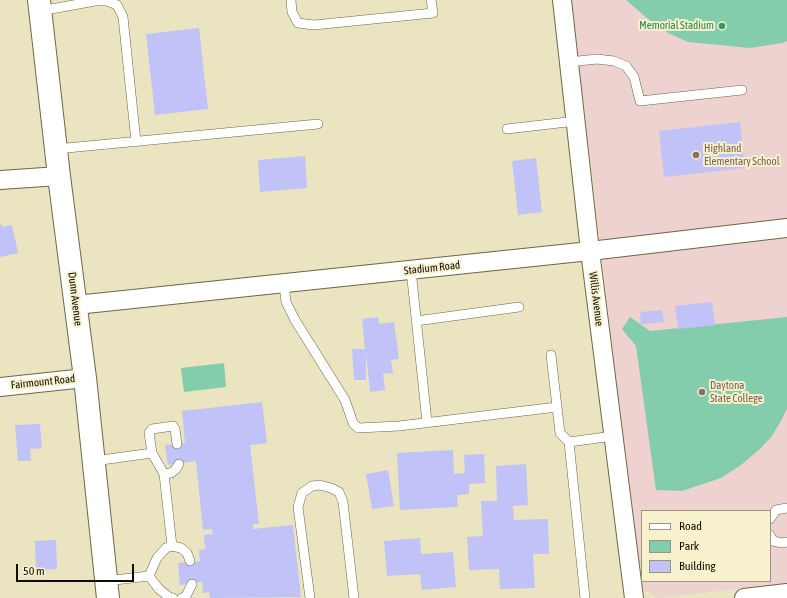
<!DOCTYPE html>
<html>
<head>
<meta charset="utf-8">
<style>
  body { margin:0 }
  #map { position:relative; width:787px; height:598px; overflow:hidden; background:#eae4c0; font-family:"Asap Condensed",sans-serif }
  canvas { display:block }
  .legend { position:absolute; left:641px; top:510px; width:130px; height:72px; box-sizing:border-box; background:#f8f1cd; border:1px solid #9b957c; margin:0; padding:5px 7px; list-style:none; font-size:12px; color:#0f0c03 }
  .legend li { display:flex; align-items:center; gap:8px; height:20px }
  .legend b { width:20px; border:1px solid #9b957c }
  .scale { position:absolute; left:16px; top:564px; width:118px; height:18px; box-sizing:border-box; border:2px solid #0f0c03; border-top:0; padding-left:5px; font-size:12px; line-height:14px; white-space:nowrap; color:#0f0c03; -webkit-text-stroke:3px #f8f1cd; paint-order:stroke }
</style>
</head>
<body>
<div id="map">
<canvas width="787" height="598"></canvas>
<ul class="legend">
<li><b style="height:5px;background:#fff"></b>Road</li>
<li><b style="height:11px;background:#83cdac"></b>Park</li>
<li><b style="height:11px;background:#c1c2f8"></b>Building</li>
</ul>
<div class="scale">50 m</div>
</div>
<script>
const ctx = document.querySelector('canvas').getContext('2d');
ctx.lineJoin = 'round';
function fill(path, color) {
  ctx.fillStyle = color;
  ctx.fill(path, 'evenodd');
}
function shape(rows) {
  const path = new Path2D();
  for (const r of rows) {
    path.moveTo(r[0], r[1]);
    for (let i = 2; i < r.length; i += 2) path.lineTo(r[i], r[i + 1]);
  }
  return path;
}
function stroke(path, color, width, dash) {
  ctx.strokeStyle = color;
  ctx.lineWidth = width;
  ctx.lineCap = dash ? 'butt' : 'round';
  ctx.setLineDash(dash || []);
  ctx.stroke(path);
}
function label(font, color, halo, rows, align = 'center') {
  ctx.font = font + ' "Asap Condensed",sans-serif';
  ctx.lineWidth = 4;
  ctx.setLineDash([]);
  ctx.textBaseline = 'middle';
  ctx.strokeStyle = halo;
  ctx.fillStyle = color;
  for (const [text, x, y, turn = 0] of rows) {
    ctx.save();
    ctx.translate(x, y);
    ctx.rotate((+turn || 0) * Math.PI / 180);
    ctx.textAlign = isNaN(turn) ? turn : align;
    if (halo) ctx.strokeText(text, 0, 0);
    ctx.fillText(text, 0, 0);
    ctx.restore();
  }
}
const education = shape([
  [571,0,787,0,787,583,658,598,647,592,641,586,636,577,604,273],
  [642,511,770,511,770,581,642,581]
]);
const green = shape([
  [626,0,787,0,787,41,782,43,750,48,688,42,668,33,647,18],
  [630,317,650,331,787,317,787,408,782,419,772,436,761,448,741,465,721,478,682,491,656,490,636,346,622,329],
  [224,363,226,387,184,392,181,368]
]);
const building = shape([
  [199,28,208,109,155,115,146,34],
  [740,122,745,168,664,177,659,131],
  [305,156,307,188,260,192,258,160],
  [536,158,542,212,518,215,512,161],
  [0,222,2,227,12,225,18,253,0,257],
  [712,302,715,325,678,329,675,306],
  [662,310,664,322,641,324,640,312],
  [378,317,379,324,394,322,399,359,391,360,393,373,383,374,385,390,370,392,366,352,366,380,354,380,352,349,365,349,362,319],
  [262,402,267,443,250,445,259,524,253,524,253,529,293,525,301,597,210,598,209,592,203,593,202,582,180,585,178,563,200,561,199,550,205,549,204,535,213,534,212,529,203,530,196,461,168,465,165,445,185,443,182,411],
  [40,424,42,448,30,449,31,461,18,461,15,425],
  [453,450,454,474,465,473,464,455,484,454,485,483,469,484,469,494,457,495,458,507,400,510,397,453],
  [526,464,528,505,513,506,514,520,548,519,549,554,533,554,535,588,500,589,499,569,469,570,467,537,483,536,481,501,497,501,496,466],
  [388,470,394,506,372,509,366,474],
  [420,538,421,554,453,552,456,587,422,590,420,574,387,576,384,541],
  [56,540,57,569,36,570,35,541]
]);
const lane = shape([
  [291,0,292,12,298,23,314,25,433,13,431,0],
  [40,11,95,1,107,1,117,5,123,17,136,142],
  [569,62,597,59,614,61,626,66,634,77,640,101,742,90],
  [507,129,576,121],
  [56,149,318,124],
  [411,270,427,422],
  [284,283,286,302,295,320,345,400,353,423,358,428,399,426,557,407],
  [416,321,519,307],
  [551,355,560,433,569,442],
  [152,453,149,433,152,429,173,426,175,429,177,444],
  [94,461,152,453,164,474,172,546],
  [164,474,171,473,176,469,179,464],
  [770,519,776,510,787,508],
  [770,535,773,541,782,543,787,542],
  [149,576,157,558,166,548,172,546,181,548,187,553,190,561],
  [149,576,159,589,169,597,173,598],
  [106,581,149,576],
  [182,598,186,596,192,584],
  [310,598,298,507,302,493,312,486,320,485,331,488,339,492,343,502,354,598],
  [585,598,569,442,613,436]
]);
const street = shape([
  [562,0,590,251,634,598],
  [0,180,59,176],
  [76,305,590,251,787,228],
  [0,387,85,378],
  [744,598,787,593]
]);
const secondary = shape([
  [39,0,59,176,85,378,108,598]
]);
const markers = [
  [722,26,4,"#2e9e5b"],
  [696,155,4,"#8d6e63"],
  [702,392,4,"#8d6e63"]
];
const leisureNames = [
  ["Memorial Stadium",714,26]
];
const educationNames = [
  ["Highland",704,149],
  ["Elementary School",704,162],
  ["Daytona",710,386],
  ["State College",710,399]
];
const streetNames = [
  ["Stadium Road",432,268,-6],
  ["Dunn Avenue",75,299,83],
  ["Willis Avenue",596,299,83],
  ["Fairmount Road",43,382,-6]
];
fill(education, '#edd2cf');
fill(green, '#83cdac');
fill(building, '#c1c2f8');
stroke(lane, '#6c6646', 10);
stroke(street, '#6c6646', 20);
stroke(secondary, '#6c6646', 24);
stroke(lane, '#fff', 9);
stroke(street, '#fff', 18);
stroke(secondary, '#fff', 22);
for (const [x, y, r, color] of markers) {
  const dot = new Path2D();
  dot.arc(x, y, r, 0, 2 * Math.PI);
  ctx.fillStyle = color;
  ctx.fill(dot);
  stroke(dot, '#f8f1cd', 1.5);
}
label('11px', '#27864d', '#f8f1cd', leisureNames, 'right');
label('11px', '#785e54', '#f8f1cd', educationNames, 'left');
label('11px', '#0f0c03', '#f8f1cd', streetNames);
</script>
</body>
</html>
